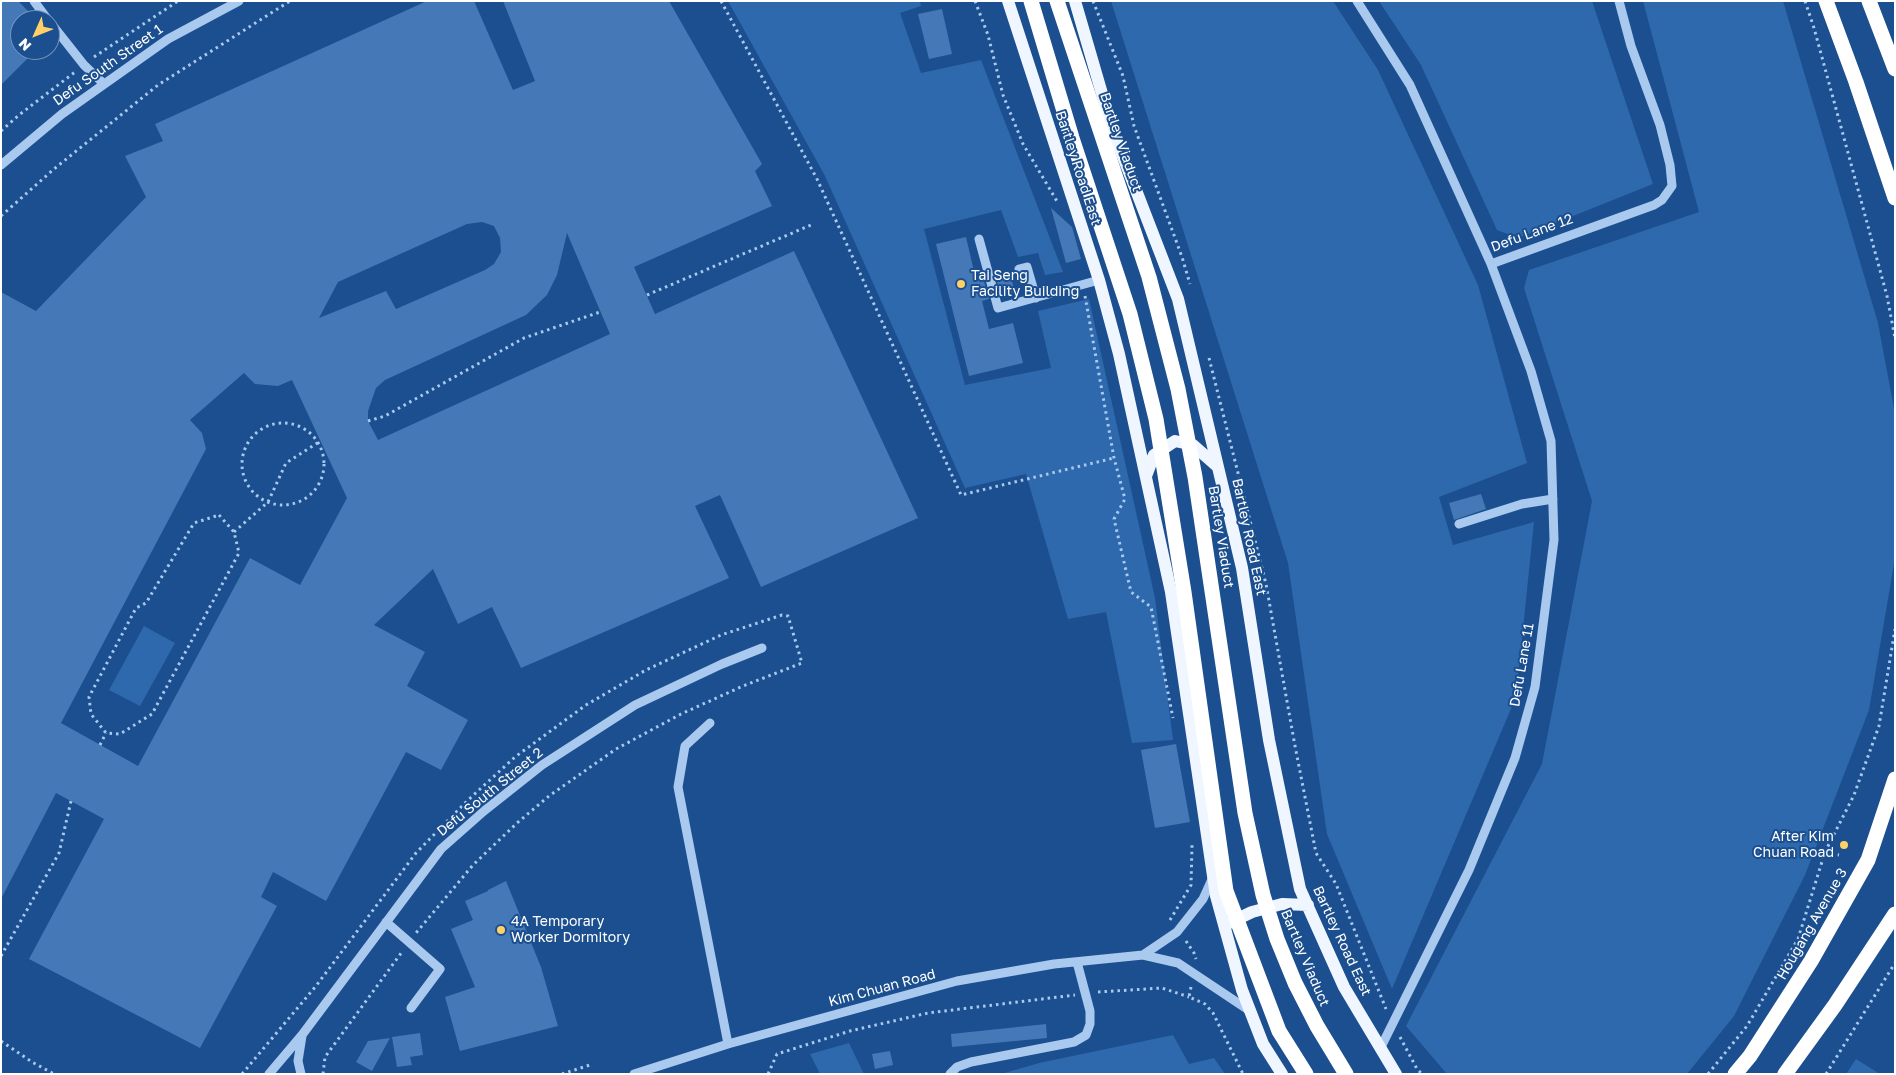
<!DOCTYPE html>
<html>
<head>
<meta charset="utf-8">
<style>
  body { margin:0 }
  #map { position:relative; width:1896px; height:1075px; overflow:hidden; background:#1b4f8f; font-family:"Golos Text",sans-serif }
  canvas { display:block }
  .frame { position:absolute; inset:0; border:2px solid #fff; pointer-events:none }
  .north { position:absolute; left:10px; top:10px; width:50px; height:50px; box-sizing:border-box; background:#1b4f8f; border:1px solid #7695bc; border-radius:50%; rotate:226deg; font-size:14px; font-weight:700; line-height:20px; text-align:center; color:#fff }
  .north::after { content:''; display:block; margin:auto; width:18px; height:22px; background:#ffd166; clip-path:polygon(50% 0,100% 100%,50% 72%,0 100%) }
</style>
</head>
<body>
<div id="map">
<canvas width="1896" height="1075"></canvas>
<div class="frame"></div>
<div class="north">N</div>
</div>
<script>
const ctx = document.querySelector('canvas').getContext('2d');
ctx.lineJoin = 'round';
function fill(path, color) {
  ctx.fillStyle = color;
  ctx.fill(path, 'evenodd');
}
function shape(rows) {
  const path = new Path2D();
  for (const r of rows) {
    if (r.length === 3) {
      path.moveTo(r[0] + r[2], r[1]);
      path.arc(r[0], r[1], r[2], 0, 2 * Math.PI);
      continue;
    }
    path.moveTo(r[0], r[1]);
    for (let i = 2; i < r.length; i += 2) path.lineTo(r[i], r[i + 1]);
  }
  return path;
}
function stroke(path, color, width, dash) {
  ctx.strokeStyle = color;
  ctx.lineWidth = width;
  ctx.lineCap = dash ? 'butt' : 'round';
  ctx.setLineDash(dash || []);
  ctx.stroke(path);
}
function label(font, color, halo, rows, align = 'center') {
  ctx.font = font + ' "Golos Text",sans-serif';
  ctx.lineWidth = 4;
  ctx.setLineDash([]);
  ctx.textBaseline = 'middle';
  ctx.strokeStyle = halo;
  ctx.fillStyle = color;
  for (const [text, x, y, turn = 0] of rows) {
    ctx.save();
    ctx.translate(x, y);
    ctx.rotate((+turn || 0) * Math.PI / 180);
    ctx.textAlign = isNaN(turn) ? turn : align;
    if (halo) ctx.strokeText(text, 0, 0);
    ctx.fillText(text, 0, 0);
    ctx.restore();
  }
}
const green = shape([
  [728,1,920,1,921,6,900,13,921,73,981,60,1063,272,1045,275,1038,253,1018,257,1001,210,924,229,965,385,1051,368,1038,311,1089,299,1155,598,1173,740,1132,743,1106,612,1068,619,1026,474,965,488,825,176],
  [1111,1,1333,1,1378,70,1478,285,1527,463,1439,497,1453,545,1534,522,1516,697,1392,989,1327,834,1288,563],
  [1379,1,1592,1,1653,184,1518,238,1497,230,1421,65],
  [1643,1,1783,1,1878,323,1895,414,1895,558,1869,710,1805,875,1734,1016,1687,1074,1447,1074,1406,1026,1542,764,1592,501,1524,288,1529,270,1699,212],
  [144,626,175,643,140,706,109,690],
  [1173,1035,1189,1064,1214,1058,1225,1074,1001,1074,1039,1063],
  [849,1043,864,1074,820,1074,810,1054],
  [1856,1059,1880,1074,1846,1074]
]);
const building = shape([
  [1,1,18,1,37,20,20,20,20,50,36,50,1,85],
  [427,1,474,1,513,90,535,81,503,1,669,1,762,164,755,171,772,206,634,267,655,314,794,251,918,518,761,587,720,495,695,506,729,578,521,668,492,607,458,624,433,569,374,625,425,652,407,686,468,720,441,770,406,752,326,901,273,872,261,897,277,906,200,1048,29,959,104,819,56,793,1,899,1,292,36,311,146,197,125,156,163,141,155,124],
  [482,222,494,226,500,238,501,252,494,264,485,270,396,309,386,291,319,318,338,282,467,224],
  [567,233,610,334,378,440,368,421,368,411,376,388,385,380,526,315,547,295,557,275],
  [244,373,255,384,278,386,292,380,347,498,300,585,250,558,138,766,61,723,206,449,202,433,190,420],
  [942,9,952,54,929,59,918,14],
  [1051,208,1072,227,1081,259,1066,263],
  [966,237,976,280,983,278,989,299,982,301,989,329,1013,323,1023,363,969,376,936,244],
  [1009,271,1015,292,1001,296,995,275],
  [1481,494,1486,509,1454,520,1449,503],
  [1176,744,1190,822,1155,828,1141,750],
  [506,881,541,967,558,1026,460,1051,445,997,475,987,451,929,473,920,465,901,488,891,488,890],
  [1046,1024,1047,1038,952,1047,951,1034],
  [420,1033,423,1055,410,1057,412,1065,397,1067,392,1037],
  [390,1038,372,1071,356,1062,368,1041],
  [890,1051,893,1065,875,1069,872,1054]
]);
const path = shape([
  [721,1,817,179,961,495,1114,458],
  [975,1,988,35,1003,95,1023,144,1058,203],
  [1093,1,1123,76,1134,126,1182,257,1190,284],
  [1805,1,1814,28,1887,296,1895,338],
  [94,57,178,1],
  [1,131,19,115,75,72],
  [1,216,54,169,158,85,290,1],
  [647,295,811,225],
  [1085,296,1114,458,1125,499,1114,519,1131,592,1151,607,1173,718],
  [1209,358,1266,584,1295,746,1316,853,1336,884,1386,1009],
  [368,421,385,416,524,338,600,312],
  [283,464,41],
  [219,515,234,532,239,553,152,714,120,734,106,733,91,714,89,697,136,608,146,603,194,523,219,515],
  [234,532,268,502,286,463,319,442],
  [100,745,106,733],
  [1825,852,1839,855],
  [1170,920,1191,885,1192,845],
  [1186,941,1194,953,1196,959],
  [1,956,59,853,71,801],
  [1191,987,1189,997,1205,1004,1213,1013,1243,1074],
  [1098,992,1162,988,1189,997],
  [1400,1037,1417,1069,1422,1074],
  [1,1041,32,1062,54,1074],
  [242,1074,316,986,416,853,467,801,515,757,586,705,646,670,721,635,782,615,788,616,802,663,743,686,681,714,616,749,549,796,517,823,473,865,416,933],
  [323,1074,325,1057,402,952],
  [562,1074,590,1065],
  [768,1074,777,1054,850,1031,928,1013,1075,995],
  [1708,1074,1747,1026,1798,939,1825,852,1854,795,1879,726,1895,629],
  [1826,1074,1895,963]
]);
const minor = shape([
  [34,1,48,20],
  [1357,1,1410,85,1491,264,1531,371,1551,441,1554,540,1535,687,1515,758,1469,870,1380,1049],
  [50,22,84,65,104,84],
  [1,165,62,114,168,39,239,1],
  [979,239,998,308,1099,280],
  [1491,264,1654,205,1662,200,1672,186,1670,165,1660,125,1631,46,1619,1],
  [1019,269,1027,267,1036,298],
  [1459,524,1522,504,1553,499],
  [710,723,685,746,678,787,728,1044],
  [386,922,440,969,411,1008],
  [1143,955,1177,932,1203,899,1213,877],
  [269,1074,302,1035,441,849,484,811,542,765,635,705,722,664,762,648],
  [301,1074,298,1061,302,1036],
  [634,1074,728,1044,957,981,1054,964,1143,955,1178,963,1250,1011],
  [950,1074,957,1067,971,1062,1074,1042,1086,1035,1090,1024,1090,1011,1077,962]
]);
const major = shape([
  [1008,1,1099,280,1119,354,1171,592,1216,896,1242,990,1263,1044,1282,1074],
  [1075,1,1112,128,1178,299,1242,568,1269,740,1300,889,1344,987,1396,1074],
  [1146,476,1154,455,1175,441,1193,445,1218,467],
  [1229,923,1252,912,1282,904,1308,905]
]);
const highway = shape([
  [1826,1,1856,82,1895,198],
  [1869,1,1895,69],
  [1735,1074,1750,1056,1811,961,1868,860,1895,779],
  [1785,1074,1835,1005,1895,914]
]);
const highwayBridge = shape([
  [1031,1,1072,138,1130,314,1156,419,1184,592,1226,891,1279,1031,1306,1074],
  [1057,1,1149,277,1178,389,1195,477,1245,813,1263,895,1277,939,1295,983,1317,1026,1346,1074]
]);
const markers = [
  [961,284,5,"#ffd166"],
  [1844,845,5,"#ffd166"],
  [501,930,5,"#ffd166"]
];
const streetNames = [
  ["Defu South Street 1",108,65,-35],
  ["Bartley Viaduct",1121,142,71],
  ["Bartley Road East",1078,168,72],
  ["Defu Lane 12",1532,233,-20],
  ["Bartley Viaduct",1221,537,81],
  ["Bartley Road East",1249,537,78],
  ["Defu Lane 11",1522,665,-80],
  ["Defu South Street 2",490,792,-39],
  ["Hougang Avenue 3",1812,924,-60],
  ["Bartley Road East",1342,941,65],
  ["Bartley Viaduct",1305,958,67],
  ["Kim Chuan Road",882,988,-15]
];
const poiNames = [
  ["Tai Seng",971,276],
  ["Facility Building",971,292],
  ["After Kim",1834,837,"right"],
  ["Chuan Road",1834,853,"right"],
  ["4A Temporary",511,922],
  ["Worker Dormitory",511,938]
];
fill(green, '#2e69ad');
fill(building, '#4478b7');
stroke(path, '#a9c9ee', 3, [2.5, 4]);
stroke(minor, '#a9c9ee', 9);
stroke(major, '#f0f6ff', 12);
stroke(highway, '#fff', 15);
stroke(highwayBridge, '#fff', 15);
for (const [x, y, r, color] of markers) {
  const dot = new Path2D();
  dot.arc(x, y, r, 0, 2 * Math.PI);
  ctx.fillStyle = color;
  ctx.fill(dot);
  stroke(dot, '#1b4f8f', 2);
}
label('14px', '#fff', '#1b4f8f', streetNames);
label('14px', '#fff', '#1b4f8f', poiNames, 'left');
</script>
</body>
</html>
